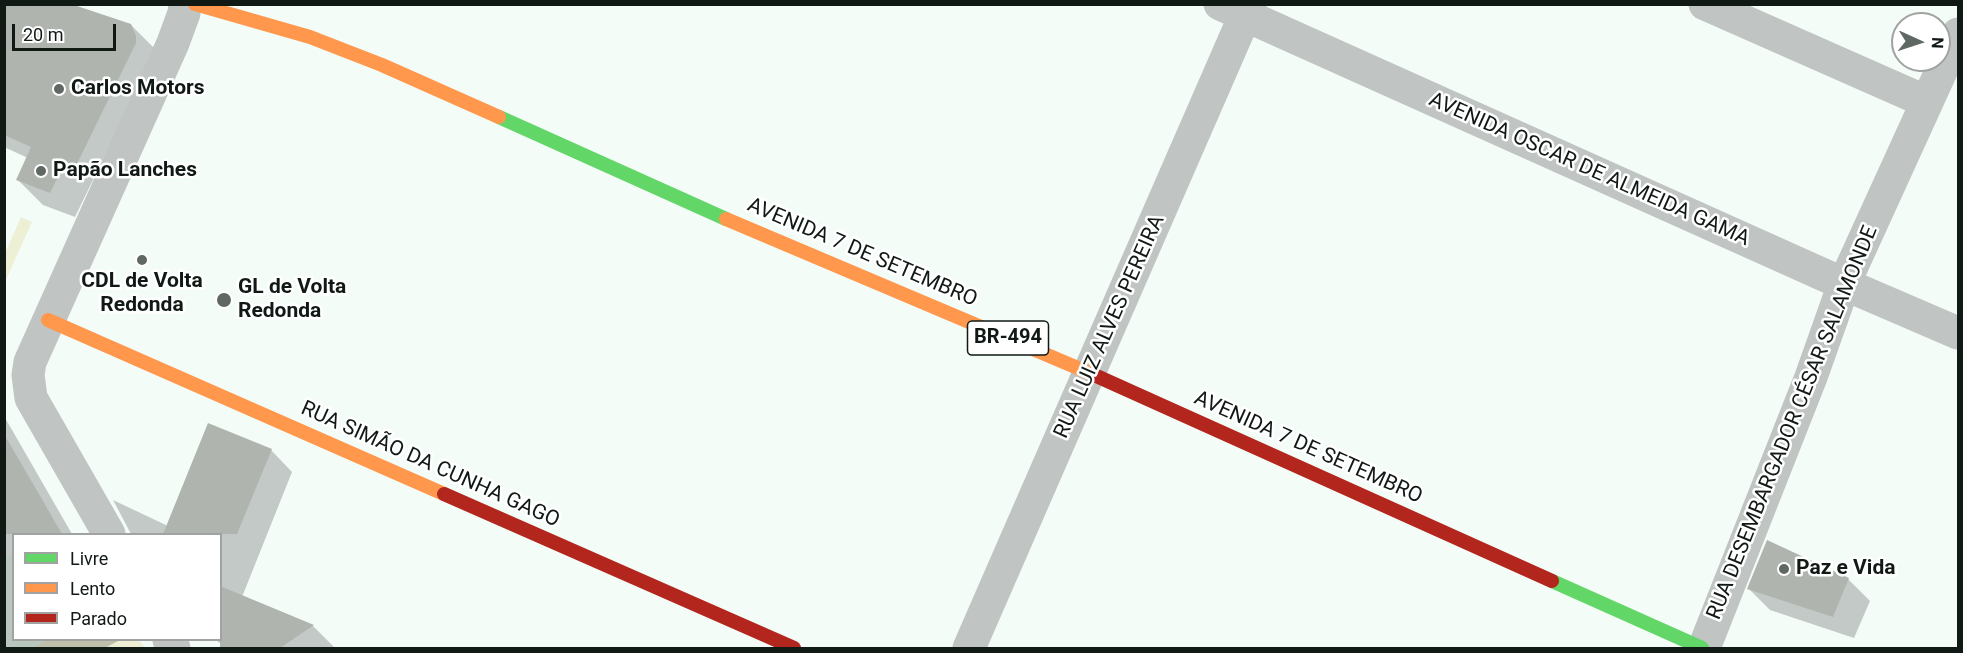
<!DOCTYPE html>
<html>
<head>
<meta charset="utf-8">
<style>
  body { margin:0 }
  #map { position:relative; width:1963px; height:653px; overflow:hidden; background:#f4fcf8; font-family:Roboto,sans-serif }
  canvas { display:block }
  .frame { position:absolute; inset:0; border:6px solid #111915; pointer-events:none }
  .legend { position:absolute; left:12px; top:533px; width:210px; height:108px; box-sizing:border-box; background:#fff; border:2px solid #a0a3a1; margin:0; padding:8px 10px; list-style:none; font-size:18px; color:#111915 }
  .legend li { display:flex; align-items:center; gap:12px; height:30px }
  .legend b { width:30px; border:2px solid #a0a3a1 }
  .north { position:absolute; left:1891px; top:12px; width:60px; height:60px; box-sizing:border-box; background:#fff; border:2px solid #a0a3a1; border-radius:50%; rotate:93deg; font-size:16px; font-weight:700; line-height:24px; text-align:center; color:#111915 }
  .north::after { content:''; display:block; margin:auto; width:21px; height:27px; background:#606864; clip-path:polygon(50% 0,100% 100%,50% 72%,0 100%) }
  .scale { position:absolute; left:12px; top:24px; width:104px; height:27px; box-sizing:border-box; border:3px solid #111915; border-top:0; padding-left:8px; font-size:18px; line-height:21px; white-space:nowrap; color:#111915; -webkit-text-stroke:4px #fff; paint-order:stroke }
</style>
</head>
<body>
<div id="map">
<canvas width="1963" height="653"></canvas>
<div class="frame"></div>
<ul class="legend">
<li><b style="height:8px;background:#63d668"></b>Livre</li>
<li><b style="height:8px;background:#ff974d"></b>Lento</li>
<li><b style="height:8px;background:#b3261e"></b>Parado</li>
</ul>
<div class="north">N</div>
<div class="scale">20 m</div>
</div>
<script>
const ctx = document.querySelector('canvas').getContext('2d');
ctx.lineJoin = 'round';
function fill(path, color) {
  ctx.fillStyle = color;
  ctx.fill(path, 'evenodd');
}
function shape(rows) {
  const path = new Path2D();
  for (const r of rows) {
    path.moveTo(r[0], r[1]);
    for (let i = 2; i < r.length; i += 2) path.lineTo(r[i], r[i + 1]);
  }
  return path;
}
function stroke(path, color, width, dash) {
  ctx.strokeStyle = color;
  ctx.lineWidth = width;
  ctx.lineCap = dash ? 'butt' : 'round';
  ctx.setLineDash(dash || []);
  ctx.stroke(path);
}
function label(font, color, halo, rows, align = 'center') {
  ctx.font = font + ' Roboto,sans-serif';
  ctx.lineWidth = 5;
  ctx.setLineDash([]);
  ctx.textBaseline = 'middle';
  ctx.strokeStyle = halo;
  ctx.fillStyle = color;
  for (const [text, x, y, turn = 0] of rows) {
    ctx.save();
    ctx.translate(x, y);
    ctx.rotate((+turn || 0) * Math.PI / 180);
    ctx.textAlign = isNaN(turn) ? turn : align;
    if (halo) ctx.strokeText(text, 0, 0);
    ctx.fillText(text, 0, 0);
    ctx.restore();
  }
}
const built = shape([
  [13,555,14,640,139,640,145,648,5,648,4,560]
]);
const green = shape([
  [21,217,32,222,5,282,5,253],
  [47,640,139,640,145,648,33,648]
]);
const shadow = shape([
  [4,4,131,25,156,50,75,217,43,205,18,180,28,158,4,147],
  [4,416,72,534,14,534,14,640,120,640,105,648,4,648],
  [271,450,292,472,242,597,313,626,334,647,332,648,221,648,222,645,216,640,220,640,220,534,131,534,113,500,168,526],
  [1848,579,1870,601,1854,638,1770,610,1749,589]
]);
const building = shape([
  [4,4,71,4,131,24,136,36,136,43,76,166,66,161,50,193,16,180,31,147,4,135],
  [208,423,272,449,237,534,163,534],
  [4,434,39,494,62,534,4,534],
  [1767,540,1849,578,1833,617,1747,589],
  [220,586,314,625,280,648,220,648]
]);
const street = shape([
  [1220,4,1844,284,1958,333],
  [1705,4,1927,102],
  [109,534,31,398,28,375,30,362,173,43,184,13,185,4],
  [169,640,174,648],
  [969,648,1250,4],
  [1704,648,1811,377,1844,284,1958,34]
]);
const fast = shape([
  [499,117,726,219],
  [1552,581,1702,648]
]);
const slow = shape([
  [195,4,310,37,382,65,499,117],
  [726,219,1092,374],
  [48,320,444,494]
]);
const jam = shape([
  [1092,374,1552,581],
  [444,494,794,648]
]);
const markers = [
  [59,89,6,"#606864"],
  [41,171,6,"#606864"],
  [142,260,6,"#606864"],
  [224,300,8,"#606864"],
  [1784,569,6,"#606864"]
];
const shields = [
  [1008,338,81]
];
const shieldNames = [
  ["BR-494",1008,338]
];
const poiNames = [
  ["Carlos Motors",71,89],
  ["Papão Lanches",53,171],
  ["CDL de Volta",142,282,"center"],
  ["Redonda",142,306,"center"],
  ["GL de Volta",238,288],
  ["Redonda",238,312],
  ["Paz e Vida",1796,569]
];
const streetNames = [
  ["AVENIDA OSCAR DE ALMEIDA GAMA",1589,170,24],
  ["AVENIDA 7 DE SETEMBRO",862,253,23],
  ["RUA LUIZ ALVES PEREIRA",1110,327,-66],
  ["RUA DESEMBARGADOR CÉSAR SALAMONDE",1793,423,-68],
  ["AVENIDA 7 DE SETEMBRO",1308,448,24],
  ["RUA SIMÃO DA CUNHA GAGO",430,465,24]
];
fill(built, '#e6faef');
fill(green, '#eef0d6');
fill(shadow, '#0003');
fill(building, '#afb4af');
stroke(street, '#c0c4c3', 33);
stroke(fast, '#63d668', 14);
stroke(slow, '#ff974d', 14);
stroke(jam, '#b3261e', 14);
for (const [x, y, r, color] of markers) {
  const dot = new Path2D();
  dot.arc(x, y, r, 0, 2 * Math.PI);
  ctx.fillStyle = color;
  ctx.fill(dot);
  stroke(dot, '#fff', 2);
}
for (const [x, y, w] of shields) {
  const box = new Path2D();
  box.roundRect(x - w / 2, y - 17, w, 34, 4.5);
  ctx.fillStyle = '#fff';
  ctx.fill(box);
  stroke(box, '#111915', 1.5);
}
label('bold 20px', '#111915', null, shieldNames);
label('bold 21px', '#111915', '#fff', poiNames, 'left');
label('21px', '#111915', '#fff', streetNames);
</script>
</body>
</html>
